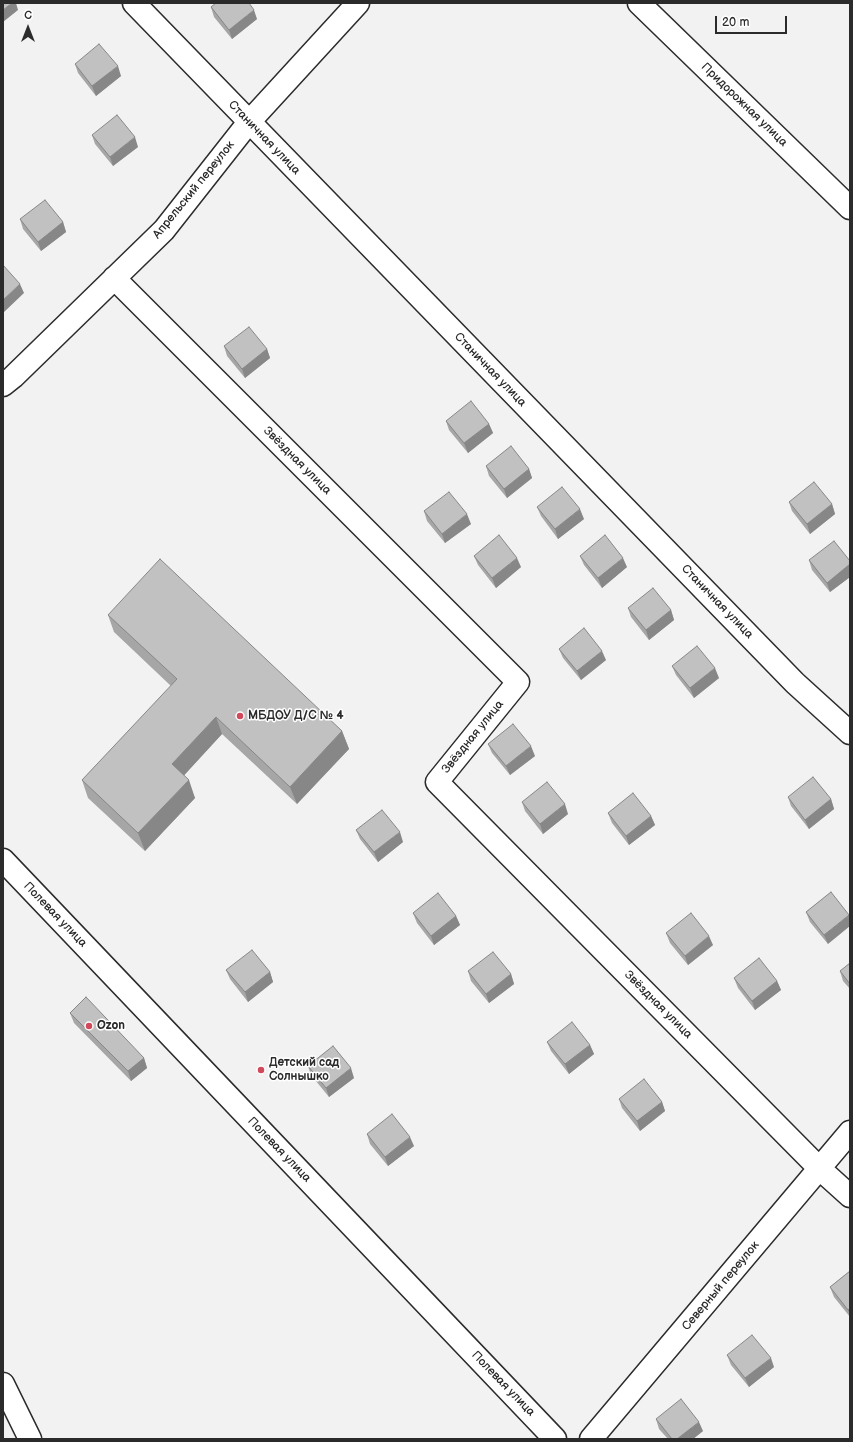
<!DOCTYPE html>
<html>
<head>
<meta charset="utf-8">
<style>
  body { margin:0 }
  #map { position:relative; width:853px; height:1442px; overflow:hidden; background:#f2f2f2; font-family:"Balsamiq Sans",sans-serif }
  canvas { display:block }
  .frame { position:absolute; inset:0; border:4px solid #2b2b2b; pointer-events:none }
  .north { position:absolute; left:8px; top:8px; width:40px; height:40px; -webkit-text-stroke:3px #fff; paint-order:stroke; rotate:0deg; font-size:11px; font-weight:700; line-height:16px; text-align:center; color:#2b2b2b }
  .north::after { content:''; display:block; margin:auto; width:14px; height:18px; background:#2b2b2b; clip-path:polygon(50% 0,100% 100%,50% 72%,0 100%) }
  .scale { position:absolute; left:715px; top:16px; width:72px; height:18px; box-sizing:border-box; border:2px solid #2b2b2b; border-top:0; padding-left:5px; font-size:12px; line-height:14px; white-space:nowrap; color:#2b2b2b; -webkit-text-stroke:3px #fff; paint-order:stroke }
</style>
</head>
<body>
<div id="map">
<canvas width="853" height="1442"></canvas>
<div class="frame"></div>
<div class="north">С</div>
<div class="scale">20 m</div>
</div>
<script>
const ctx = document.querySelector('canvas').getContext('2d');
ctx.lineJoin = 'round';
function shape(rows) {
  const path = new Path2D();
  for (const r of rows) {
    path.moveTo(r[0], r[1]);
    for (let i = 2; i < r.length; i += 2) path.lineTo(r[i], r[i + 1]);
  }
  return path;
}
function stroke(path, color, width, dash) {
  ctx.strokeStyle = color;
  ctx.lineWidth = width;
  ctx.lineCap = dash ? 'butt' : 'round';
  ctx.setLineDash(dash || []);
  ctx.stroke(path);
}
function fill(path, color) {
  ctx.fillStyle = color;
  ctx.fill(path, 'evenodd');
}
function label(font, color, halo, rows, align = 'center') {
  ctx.font = font + ' "Balsamiq Sans",sans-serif';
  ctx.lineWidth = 3;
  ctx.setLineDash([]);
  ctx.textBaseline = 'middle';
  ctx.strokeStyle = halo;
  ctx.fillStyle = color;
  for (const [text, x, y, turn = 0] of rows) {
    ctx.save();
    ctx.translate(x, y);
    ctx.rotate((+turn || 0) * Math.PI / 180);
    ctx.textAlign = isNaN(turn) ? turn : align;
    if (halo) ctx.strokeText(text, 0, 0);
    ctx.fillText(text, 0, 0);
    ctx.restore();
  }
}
const street = shape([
  [134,3,795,683,850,733],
  [639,3,850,208],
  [114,278,518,682,437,782,820,1169,850,1196],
  [3,385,13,377,164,230,249,122,358,3],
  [3,860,555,1439],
  [3,1384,30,1439],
  [591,1439,850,1132]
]);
const wall = shape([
  [211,7,257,19,232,39,214,17],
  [75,64,121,76,96,96,78,73],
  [92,135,138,147,113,166,95,144],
  [20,219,63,222,66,232,41,251,23,229],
  [224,346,267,349,270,358,245,378,227,356],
  [446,421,489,424,493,433,468,453,449,430],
  [486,466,529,469,532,478,507,498,489,476],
  [789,502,832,504,835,514,810,534,792,511],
  [537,507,584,519,558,539,541,516],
  [424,511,471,524,445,543,427,521],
  [474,556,521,567,496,588,478,565],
  [580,556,627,567,602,588,584,565],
  [809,560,850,561,850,577,830,592,812,570],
  [628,608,671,610,674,620,649,640,631,617],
  [108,615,342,731,349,749,297,804,222,734,184,775,195,798,145,851,88,798,82,780,171,686,114,632],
  [559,649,606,660,581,680,563,658],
  [672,666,719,678,694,698,676,675],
  [488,744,535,756,510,775,492,753],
  [788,797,831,799,834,809,809,829,791,806],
  [522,802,568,814,543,834,525,811],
  [608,813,651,816,655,825,629,845,612,823],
  [356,830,403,842,378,862,360,839],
  [831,892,828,944,810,922,806,912],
  [413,913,456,916,460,925,434,945,417,923],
  [666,933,713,945,688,965,670,943],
  [850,963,850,989,843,981,840,971],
  [226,970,270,972,273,982,248,1002,230,979],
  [468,971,511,974,514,984,489,1003,471,981],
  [734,978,777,981,781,990,755,1010,738,988],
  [70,1013,144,1058,147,1068,131,1081,74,1023],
  [547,1042,590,1045,594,1054,569,1074,551,1051],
  [308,1066,354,1078,329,1097,311,1075],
  [619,1099,662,1102,665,1111,640,1131,622,1108],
  [367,1134,414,1146,388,1166,370,1144],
  [850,1271,850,1317,834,1297,830,1287],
  [727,1355,774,1367,749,1387,731,1365],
  [656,1419,703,1431,693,1439,668,1439,659,1429]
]);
const shadedWall = shape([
  [12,3,16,3,18,10,3,22,3,10],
  [254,10,257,19,232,39,229,30],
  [118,66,121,76,96,96,92,86],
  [135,137,138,147,113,166,110,157],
  [63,222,66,232,41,251,38,242],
  [20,284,24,293,3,313,3,300],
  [267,349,270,358,245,378,242,369],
  [489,424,493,433,468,453,464,443],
  [529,469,532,478,507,498,504,489],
  [832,504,835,514,810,534,807,524],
  [580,509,584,519,558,539,555,529],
  [467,514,471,524,445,543,442,534],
  [517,558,521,567,496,588,492,578],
  [623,558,627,567,602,588,598,578],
  [850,564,850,577,830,592,827,583],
  [671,610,674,620,649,640,646,630],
  [602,651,606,660,581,680,577,671],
  [715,668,719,678,694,698,690,688],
  [216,717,222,734,178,782,172,764],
  [342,731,349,749,297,804,290,787],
  [531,746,535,756,510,775,506,766],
  [189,780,195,798,145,851,138,833],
  [831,799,834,809,809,829,805,820],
  [565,804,568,814,543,834,540,824],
  [651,816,655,825,629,845,626,836],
  [400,832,403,842,378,862,374,852],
  [849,915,850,916,850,926,828,944,824,935],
  [456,916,460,925,434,945,431,936],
  [709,936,713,945,688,965,685,956],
  [270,972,273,982,248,1002,245,992],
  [511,974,514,984,489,1003,486,994],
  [777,981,781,990,755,1010,752,1001],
  [590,1045,594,1054,569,1074,565,1064],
  [144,1058,147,1068,131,1081,128,1071],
  [351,1068,354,1078,329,1097,326,1088],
  [662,1102,665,1111,640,1131,637,1121],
  [410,1137,414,1146,388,1166,385,1157],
  [850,1308,850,1315,848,1310],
  [771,1358,774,1367,749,1387,745,1378],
  [699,1422,703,1431,693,1439,677,1439]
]);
const building = shape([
  [3,3,12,3,3,10,3,3],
  [216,3,249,3,254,10,229,30,211,7,216,3],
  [99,44,118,66,92,86,75,64,99,44],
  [117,115,135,137,110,157,92,135,117,115],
  [45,200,63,222,38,242,20,219,45,200],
  [3,265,20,284,3,300,3,265],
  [249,327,267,349,242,369,224,346,249,327],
  [471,401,489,424,464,443,446,421,471,401],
  [511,446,529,469,504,489,486,466,511,446],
  [814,482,832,504,807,524,789,502,814,482],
  [562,487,580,509,555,529,537,507,562,487],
  [449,492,467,514,442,534,424,511,449,492],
  [499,535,517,558,492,578,474,556,499,535],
  [605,535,623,558,598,578,580,556,605,535],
  [834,541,850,561,850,564,827,583,809,560,834,541],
  [160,559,342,731,290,787,216,717,172,764,189,780,138,833,82,780,177,679,108,615,160,559],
  [653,588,671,610,646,630,628,608,653,588],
  [584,628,602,651,577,671,559,649,584,628],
  [697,646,715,668,690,688,672,666,697,646],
  [513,724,531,746,506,766,488,744,513,724],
  [813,777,831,799,805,820,788,797,813,777],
  [547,782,565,804,540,824,522,802,547,782],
  [633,793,651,816,626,836,608,813,633,793],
  [382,810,400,832,374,852,356,830,382,810],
  [831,892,849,915,824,935,806,912,831,892],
  [438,893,456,916,431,936,413,913,438,893],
  [691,913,709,936,685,956,666,933,691,913],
  [252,950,270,972,245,992,226,970,252,950],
  [493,952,511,974,486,994,468,971,493,952],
  [759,958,777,981,752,1001,734,978,759,958],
  [850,963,850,984,840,971,850,963],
  [86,997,144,1058,128,1071,70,1013,86,997],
  [572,1022,590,1045,565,1064,547,1042,572,1022],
  [333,1046,351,1068,326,1088,308,1066,333,1046],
  [644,1079,662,1102,637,1121,619,1099,644,1079],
  [392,1114,410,1137,385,1157,367,1134,392,1114],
  [850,1271,850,1308,848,1310,830,1287,850,1271],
  [752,1335,771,1358,745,1378,727,1355,752,1335],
  [681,1399,699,1422,677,1439,672,1439,656,1419,681,1399]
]);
const markers = [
  [240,716,4,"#d1495b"],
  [89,1026,4,"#d1495b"],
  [261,1070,4,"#d1495b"]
];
const streetNames = [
  ["Придорожная улица",744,105,44],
  ["Станичная улица",264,138,46],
  ["Апрельский переулок",194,190,-51],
  ["Станичная улица",490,370,46],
  ["Звёздная улица",297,461,45],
  ["Станичная улица",717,602,46],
  ["Звёздная улица",473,737,-51],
  ["Полевая улица",55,915,46],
  ["Звёздная улица",658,1005,45],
  ["Полевая улица",279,1150,46],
  ["Северный переулок",721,1286,-50],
  ["Полевая улица",503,1384,46]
];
const poiNames = [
  ["МБДОУ Д/С № 4",248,716],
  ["Ozon",97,1026],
  ["Детский сад",269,1063],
  ["Солнышко",269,1077]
];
stroke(street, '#2b2b2b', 25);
stroke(street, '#fff', 22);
fill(wall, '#a6a6a6');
fill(shadedWall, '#878787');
fill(building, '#c1c1c1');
stroke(building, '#878787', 1);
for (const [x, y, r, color] of markers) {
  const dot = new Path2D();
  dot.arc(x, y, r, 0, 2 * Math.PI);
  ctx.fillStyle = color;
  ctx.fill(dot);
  stroke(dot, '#fff', 1.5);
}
label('12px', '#2b2b2b', '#fff', streetNames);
label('bold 12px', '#2b2b2b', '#fff', poiNames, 'left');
</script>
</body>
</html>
